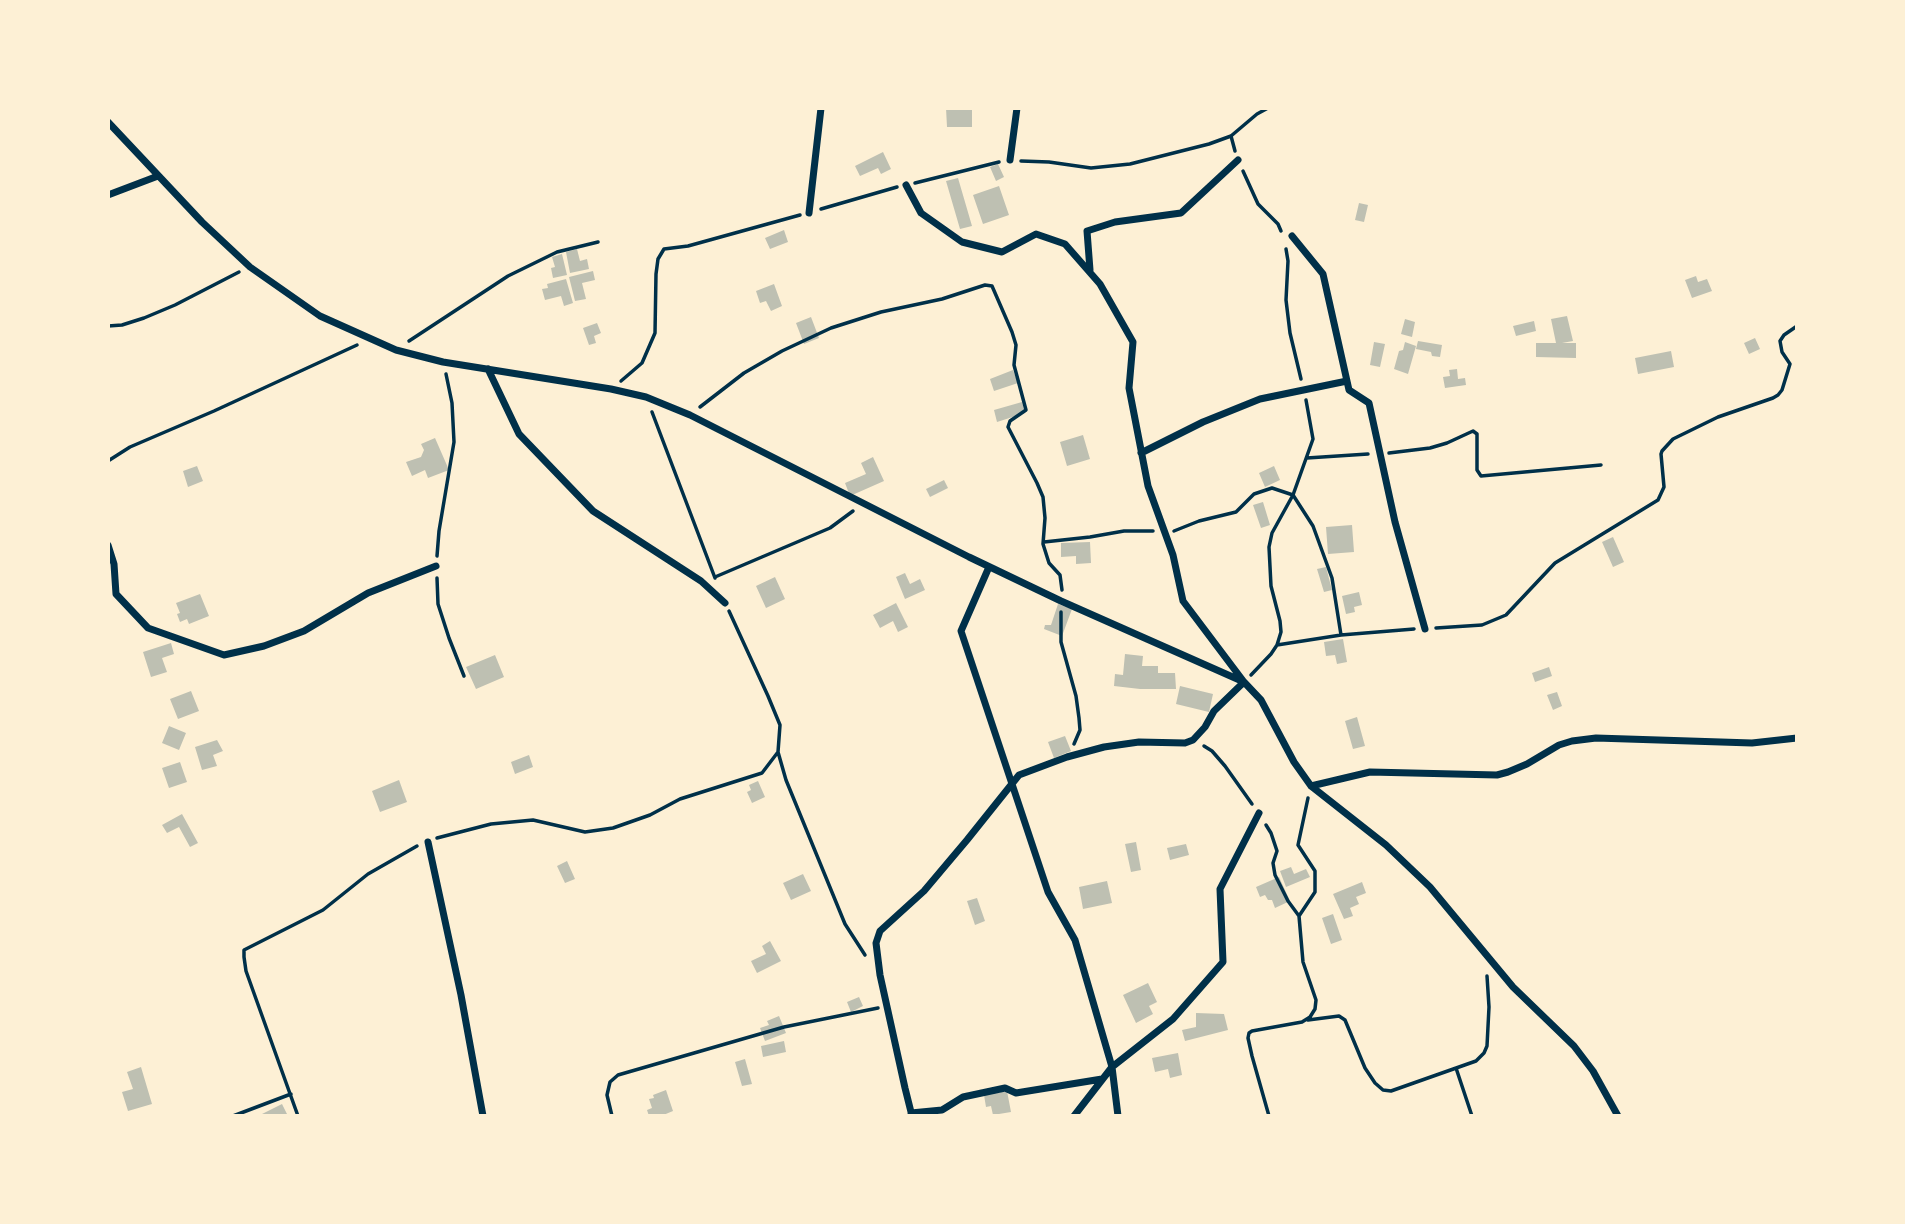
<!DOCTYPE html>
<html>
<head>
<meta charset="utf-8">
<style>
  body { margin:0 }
  #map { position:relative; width:1905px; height:1224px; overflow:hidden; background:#fdf0d5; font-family:"Noto Serif",serif }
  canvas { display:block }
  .frame { position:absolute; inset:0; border:110px solid #fdf0d5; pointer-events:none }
</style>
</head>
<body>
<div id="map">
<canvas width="1905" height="1224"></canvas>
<div class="frame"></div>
</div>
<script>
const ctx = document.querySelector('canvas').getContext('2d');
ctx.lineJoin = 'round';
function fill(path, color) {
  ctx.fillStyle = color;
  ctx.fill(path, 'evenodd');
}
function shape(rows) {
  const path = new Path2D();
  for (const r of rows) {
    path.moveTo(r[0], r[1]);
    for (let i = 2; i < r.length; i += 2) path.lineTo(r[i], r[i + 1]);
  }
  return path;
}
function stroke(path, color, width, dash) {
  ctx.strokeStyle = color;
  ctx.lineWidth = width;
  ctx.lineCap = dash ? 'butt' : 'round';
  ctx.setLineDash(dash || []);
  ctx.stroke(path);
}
const building = shape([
  [946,108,972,108,972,127,947,127],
  [883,152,891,169,881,174,878,168,860,176,855,166],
  [998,164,1004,177,996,181,990,167],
  [958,178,972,226,960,229,946,181],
  [999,186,1009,215,983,224,973,195],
  [1359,203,1368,205,1364,222,1355,220],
  [784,230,788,242,770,249,765,238],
  [577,249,580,261,587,259,589,269,570,273,566,252],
  [562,254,567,275,553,278,551,268,555,267,552,257],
  [593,271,595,280,582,283,586,299,575,301,569,277],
  [1696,276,1698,282,1707,279,1712,291,1692,298,1685,280],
  [566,279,573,303,564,306,561,296,545,300,542,289,548,288,547,284],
  [774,284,782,306,771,311,766,301,760,303,756,291],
  [1567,316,1573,341,1562,343,1576,343,1576,358,1536,357,1536,343,1556,343,1551,319],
  [811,317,819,338,804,344,796,323],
  [1405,319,1415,322,1412,337,1401,334],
  [1534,321,1536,331,1516,336,1513,326],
  [597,323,601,333,594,336,596,343,589,345,583,328],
  [1755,338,1760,349,1749,354,1744,343],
  [1418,341,1442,345,1440,357,1432,356,1431,352,1416,349],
  [1374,342,1385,344,1380,367,1370,365],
  [1405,342,1416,346,1408,374,1394,369,1399,351,1403,350],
  [1671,351,1674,367,1638,374,1635,358],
  [1457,369,1458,379,1465,378,1466,385,1445,388,1443,377,1450,376,1449,370],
  [1013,370,1018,383,994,391,990,379],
  [1022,402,1025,413,997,422,994,410],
  [1083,435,1090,459,1067,466,1060,442],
  [435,438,449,470,428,478,425,470,412,476,406,462,421,457,424,450,421,444],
  [873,457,884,481,850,496,845,483,866,474,861,463],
  [197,466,203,481,188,487,183,471],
  [1274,466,1280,480,1265,487,1259,473],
  [944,480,948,488,930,497,926,489],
  [1263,502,1270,525,1261,528,1253,505],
  [1352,525,1354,552,1328,554,1326,527],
  [1613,537,1624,562,1613,567,1602,542],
  [1090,542,1091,563,1076,564,1076,556,1061,557,1061,543],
  [1326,567,1332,590,1324,592,1317,569],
  [905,573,910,584,920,579,925,590,905,599,896,577],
  [775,577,785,599,766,608,756,586],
  [1359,592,1362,605,1354,607,1355,612,1346,614,1342,596],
  [200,594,209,616,189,624,187,619,180,622,177,614,180,613,176,603],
  [896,603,908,627,898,632,893,621,880,628,873,615],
  [1058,604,1072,609,1062,636,1044,629,1045,625,1051,625],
  [1343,639,1347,662,1337,664,1335,655,1326,656,1324,642],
  [171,643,174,654,162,658,167,672,151,677,143,652],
  [1125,654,1143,656,1142,666,1158,666,1158,673,1175,673,1176,689,1140,689,1114,686,1115,674,1123,675],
  [495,655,504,677,476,689,466,667],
  [1549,667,1552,676,1535,682,1532,673],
  [1180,686,1213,694,1209,712,1176,704],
  [191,691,199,711,178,719,170,699],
  [1557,692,1562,706,1553,710,1547,695],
  [1357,717,1365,746,1353,749,1345,721],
  [169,726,186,733,179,750,162,743],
  [1065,736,1071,751,1054,758,1048,742],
  [217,740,223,751,213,755,217,766,202,770,195,747],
  [529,755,533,767,515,774,511,762],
  [180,762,187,782,169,788,162,768],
  [399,780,407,802,380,812,372,791],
  [758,781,765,797,752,803,747,792,751,790,749,785],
  [182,814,198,843,190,847,179,827,167,833,162,825],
  [1136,842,1141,870,1131,872,1125,844],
  [1186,844,1189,855,1170,860,1167,848],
  [567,861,575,879,565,883,557,866],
  [1291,867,1294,874,1306,869,1310,877,1286,887,1280,871],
  [803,874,811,891,791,900,783,883],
  [1279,877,1290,901,1275,908,1272,900,1268,900,1265,895,1260,897,1256,887],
  [1107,881,1112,903,1083,909,1079,887],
  [1362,882,1366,893,1356,897,1359,904,1350,908,1353,916,1344,919,1333,894],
  [977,898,985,921,975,925,967,901],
  [1333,914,1342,940,1331,944,1322,918],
  [770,941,781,961,757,973,751,961,766,954,762,946],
  [1148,983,1157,1002,1149,1006,1153,1014,1136,1023,1123,995],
  [859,997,863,1006,851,1012,847,1002],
  [1196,1013,1224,1014,1228,1030,1185,1041,1182,1030,1196,1027],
  [779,1016,786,1033,765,1041,760,1028,769,1025,767,1021],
  [784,1041,786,1052,763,1057,761,1046],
  [1178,1053,1182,1075,1170,1078,1168,1069,1155,1072,1152,1058],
  [745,1059,752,1084,742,1086,735,1062],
  [141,1067,152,1104,128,1111,122,1092,133,1089,127,1072],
  [666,1090,673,1111,661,1116,649,1116,647,1110,652,1108,649,1099,654,1098,653,1095],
  [1007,1091,1011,1112,993,1115,991,1106,986,1107,984,1095],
  [282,1104,288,1116,258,1116]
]);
const path = shape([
  [1231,136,1235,151],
  [1021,161,1049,162,1091,168,1130,164,1209,144,1231,136,1257,114,1268,108],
  [1243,171,1258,204,1278,224,1281,231],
  [915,183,999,162],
  [821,209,897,187],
  [1286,249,1288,261,1286,300,1290,333,1301,379],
  [108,326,122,325,144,318,175,305,239,272],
  [409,341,508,276,557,252,598,242],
  [621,381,642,363,655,333,656,274,658,259,664,249,688,246,800,215],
  [700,407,744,373,782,351,831,328,881,312,942,299,985,285,992,286,1012,332,1016,345,1014,365,1026,410,1010,421,1008,427,1037,483,1043,497,1045,518,1043,544,1049,563,1060,575,1062,590],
  [652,412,715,578],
  [1389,453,1430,448,1447,443,1473,431,1477,434,1477,470,1481,476,1601,465],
  [1307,458,1368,454],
  [108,461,130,447,214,411,357,345],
  [1174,531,1199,521,1236,512,1254,494,1272,488,1293,495,1313,526,1332,578,1341,635],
  [1044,542,1090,537,1124,531,1153,531],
  [437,556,439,531,454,442,452,403,446,374],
  [715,577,830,528,853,511],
  [437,578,438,604,449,638,464,676],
  [729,611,768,696,780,725,778,752,786,780,845,924,865,955],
  [1061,612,1061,642,1076,696,1079,718,1080,730,1074,744],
  [1436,628,1482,625,1506,615,1555,563,1658,500,1664,487,1661,454,1662,451,1673,439,1718,417,1773,398,1778,395,1782,390,1790,364,1782,352,1780,341,1784,335,1797,326],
  [1277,645,1341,635,1414,629],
  [1251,675,1271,654,1277,645,1281,632,1280,621,1271,586,1269,547,1272,533,1293,495,1313,439,1306,400],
  [1204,746,1212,751,1225,766,1252,804],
  [1266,825,1271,833,1277,851,1273,863,1275,875,1288,901,1299,916],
  [437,838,491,824,533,820,585,832,613,828,650,815,680,799,762,773,778,752],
  [1308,1020,1339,1016,1345,1020,1365,1068,1375,1083,1383,1090,1391,1091,1476,1061,1484,1053,1487,1046,1489,1007,1487,976],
  [1456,1068,1472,1116],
  [233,1116,291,1094],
  [298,1116,246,971,244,957,244,950,323,910,368,874,417,846],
  [612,1116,607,1095,610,1082,618,1075,784,1027,878,1008],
  [1269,1116,1252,1056,1248,1038,1249,1033,1252,1031,1302,1022,1310,1017,1315,1009,1316,1000,1303,962,1299,916,1315,892,1315,871,1298,845,1308,798]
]);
const minor = shape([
  [108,122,202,222,250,267,320,316,396,350,443,362,611,389,646,397,690,415,969,557,1061,601,1244,682,1261,700,1294,762,1311,786,1386,845,1430,887,1513,987,1574,1046,1593,1071,1618,1116],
  [1010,160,1017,108],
  [906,185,921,213,962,242,1002,252,1036,234,1065,244,1100,284,1133,342,1129,388,1148,486,1173,555,1183,601,1244,682,1214,711,1205,727,1193,740,1185,743,1139,742,1104,747,1067,757,1019,775,967,840,924,891,880,931,876,943,880,975,905,1088,912,1116],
  [108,195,158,176],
  [809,213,821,108],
  [1292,236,1323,274,1349,390,1369,403,1395,522,1425,629],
  [1090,270,1087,231,1115,222,1181,213,1238,160],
  [488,369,519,434,593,511,701,581,725,603],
  [1141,453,1203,422,1260,399,1347,381],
  [108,545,114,564,116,594,148,628,224,655,264,646,304,631,368,593,436,566],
  [989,567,961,631,1048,892,1075,940,1112,1067,1118,1116],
  [1311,786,1370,772,1497,775,1508,772,1527,764,1559,745,1572,741,1596,738,1752,743,1797,738],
  [428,842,461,995,483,1116],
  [911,1113,942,1110,963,1097,1005,1088,1016,1093,1102,1079],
  [1074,1116,1112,1067,1173,1019,1223,962,1220,889,1259,813]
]);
fill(building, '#bec0b2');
stroke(path, '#003049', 3.5);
stroke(minor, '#003049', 7);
</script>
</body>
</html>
